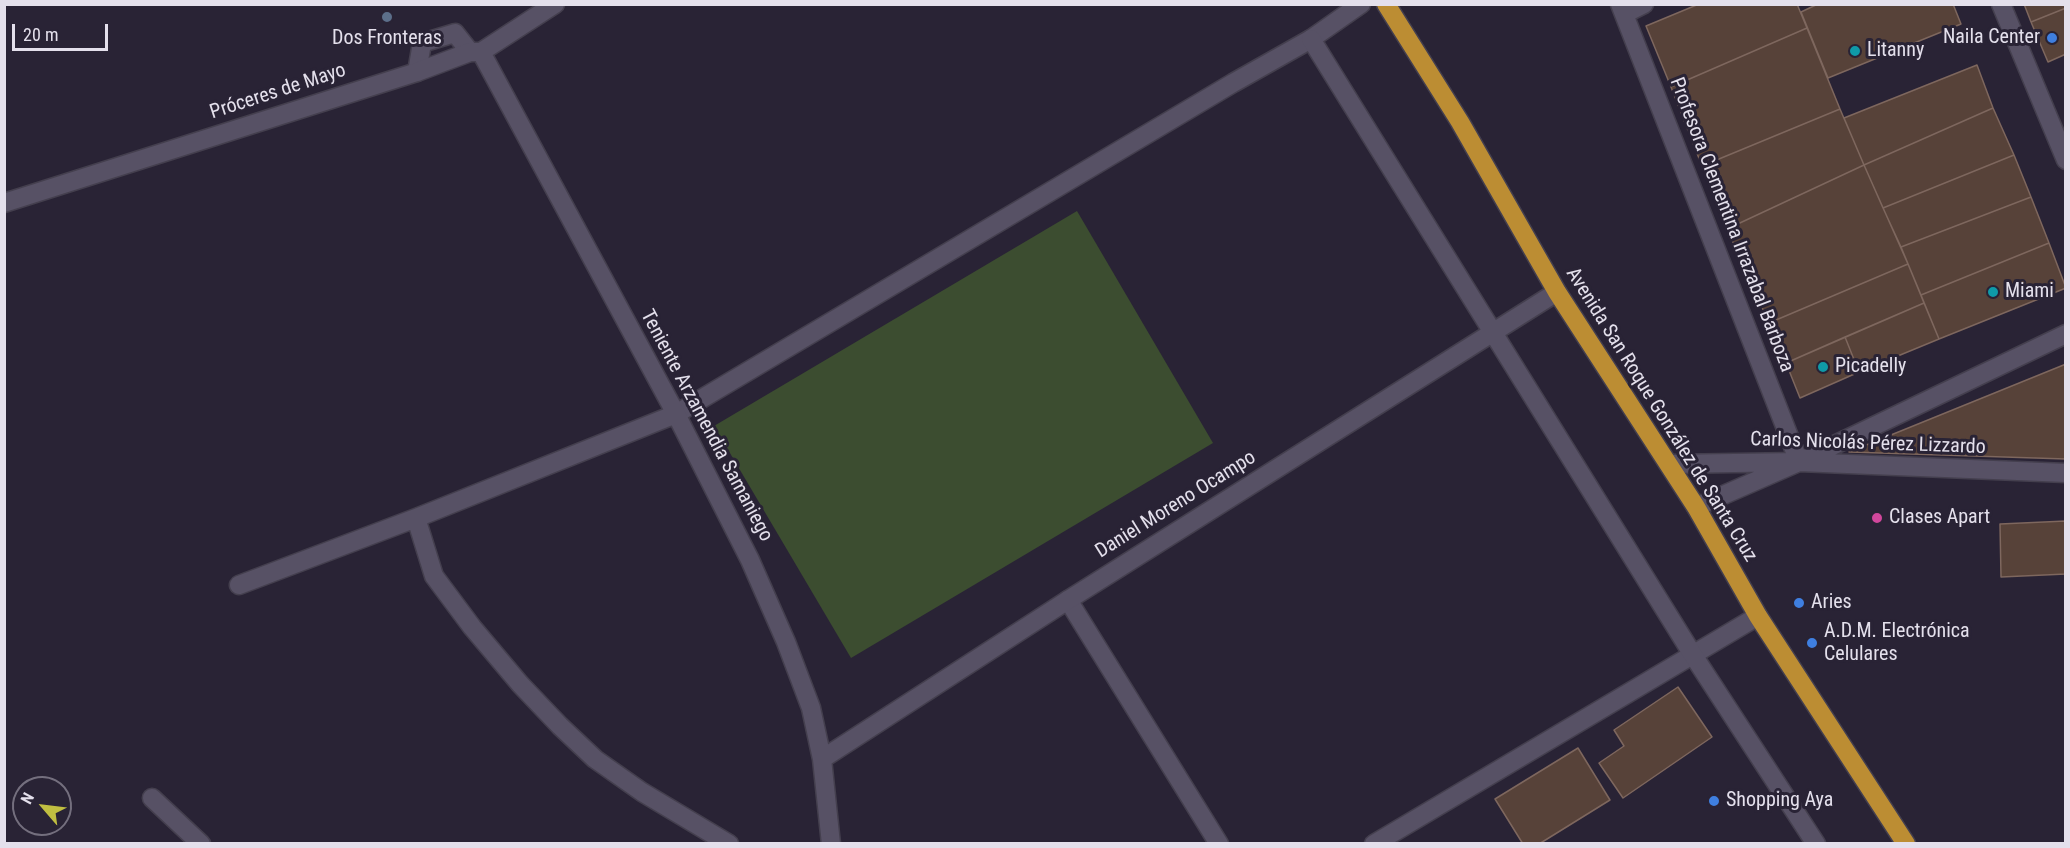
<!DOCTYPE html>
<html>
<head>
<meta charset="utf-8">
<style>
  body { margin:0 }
  #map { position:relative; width:2070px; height:848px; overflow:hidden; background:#292335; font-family:"Roboto Condensed",sans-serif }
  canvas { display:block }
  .frame { position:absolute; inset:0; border:6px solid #e4e0ec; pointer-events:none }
  .north { position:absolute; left:12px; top:776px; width:60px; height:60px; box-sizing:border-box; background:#292335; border:2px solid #746f7e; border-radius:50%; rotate:298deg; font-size:16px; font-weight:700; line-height:24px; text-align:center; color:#e4e0ec }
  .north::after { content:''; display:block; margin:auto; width:21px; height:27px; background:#c0be41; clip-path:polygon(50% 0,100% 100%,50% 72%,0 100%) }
  .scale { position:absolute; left:12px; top:24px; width:96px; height:27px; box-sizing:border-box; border:3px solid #e4e0ec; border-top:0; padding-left:8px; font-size:18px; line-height:21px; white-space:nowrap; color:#e4e0ec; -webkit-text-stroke:4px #292335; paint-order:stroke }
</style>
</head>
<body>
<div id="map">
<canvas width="2070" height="848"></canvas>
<div class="frame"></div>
<div class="north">N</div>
<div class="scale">20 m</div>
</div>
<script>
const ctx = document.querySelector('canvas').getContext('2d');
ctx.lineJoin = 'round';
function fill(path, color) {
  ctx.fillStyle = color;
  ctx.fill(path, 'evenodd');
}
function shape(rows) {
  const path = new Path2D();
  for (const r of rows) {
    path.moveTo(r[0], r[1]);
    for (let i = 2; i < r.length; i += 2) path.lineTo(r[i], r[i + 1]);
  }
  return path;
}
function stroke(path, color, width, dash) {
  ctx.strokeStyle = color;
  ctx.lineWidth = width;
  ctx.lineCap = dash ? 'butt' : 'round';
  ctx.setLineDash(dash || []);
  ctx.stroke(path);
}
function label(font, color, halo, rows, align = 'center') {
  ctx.font = font + ' "Roboto Condensed",sans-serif';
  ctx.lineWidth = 6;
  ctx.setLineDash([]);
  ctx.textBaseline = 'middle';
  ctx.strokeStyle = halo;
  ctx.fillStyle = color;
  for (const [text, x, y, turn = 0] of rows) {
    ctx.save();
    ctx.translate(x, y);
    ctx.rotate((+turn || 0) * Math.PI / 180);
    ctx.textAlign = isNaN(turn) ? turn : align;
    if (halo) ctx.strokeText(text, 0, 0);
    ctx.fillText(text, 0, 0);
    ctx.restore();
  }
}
const green = shape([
  [1077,211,1213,443,851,658,714,426]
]);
const building = shape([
  [1699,4,1797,4,1807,28,1671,87,1646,26,1699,4],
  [1818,4,1953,4,1961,24,1828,78,1801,12,1818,4],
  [2024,4,2066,4,2066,8,2031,22,2024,4],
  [2066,8,2066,54,2048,62,2031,22,2066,8],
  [1807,28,1840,109,1702,166,1671,87,1807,28],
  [1977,65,1993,108,1864,165,1844,118,1977,65],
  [1993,108,2014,155,1883,208,1864,165,1993,108],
  [1840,109,1864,165,1727,229,1702,166,1840,109],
  [2014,155,2031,197,1901,247,1883,208,2014,155],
  [1864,165,1908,264,1769,323,1727,229,1864,165],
  [2031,197,2049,243,1921,295,1901,247,2031,197],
  [2049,243,2066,288,1939,339,1921,295,2049,243],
  [1908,264,1924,303,1786,363,1769,323,1908,264],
  [1924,303,1939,339,1859,372,1845,337,1924,303],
  [1845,337,1859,372,1800,398,1786,363,1845,337],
  [2066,364,2066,459,1849,452,2066,364],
  [2066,521,2066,574,2001,577,2000,524,2066,521],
  [1678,687,1712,737,1623,798,1599,763,1624,746,1614,730,1678,687],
  [1578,748,1610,800,1539,844,1523,844,1495,799,1578,748]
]);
const lane = shape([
  [417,72,422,43,455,33,470,52],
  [676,414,1233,83,1311,39,1361,4],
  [1068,600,1219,844],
  [1374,844,1758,616]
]);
const street = shape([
  [1620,4,1799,462],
  [2001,4,2066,160],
  [1624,14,1644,4],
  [1311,39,1693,655,1816,844],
  [481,52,676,414,750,560,786,642,811,708,822,759,831,844],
  [4,203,417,72,470,52,481,52,555,4],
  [1670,464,1799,462,2066,473],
  [1696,507,1799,462,2066,334],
  [416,518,434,576,472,627,520,684,560,726,595,759,642,792,729,844],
  [239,585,416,518,676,414],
  [822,759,1068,600,1557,292],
  [152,798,201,844]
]);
const highway = shape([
  [1386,4,1460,122,1557,292,1696,507,1758,616,1906,844]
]);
const markers = [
  [387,17,6,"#5c6f8a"],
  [2052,38,6,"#3f7fe0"],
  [1855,51,6,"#0f9aa8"],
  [1993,292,6,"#0f9aa8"],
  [1823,367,6,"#0f9aa8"],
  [1877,518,6,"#d1479c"],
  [1799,603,6,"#3f7fe0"],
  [1812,643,6,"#3f7fe0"],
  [1714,801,6,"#3f7fe0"]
];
const poiNames = [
  ["Naila Center",2040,38,"right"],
  ["Dos Fronteras",387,39,"center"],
  ["Litanny",1867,51],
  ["Miami",2005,292],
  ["Picadelly",1835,367],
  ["Clases Apart",1889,518],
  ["Aries",1811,603],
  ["A.D.M. Electrónica",1824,632],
  ["Celulares",1824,655],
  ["Shopping Aya",1726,801]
];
const streetNames = [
  ["Próceres de Mayo",278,92,-18],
  ["Profesora Clementina Irrazabal Barboza",1731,225,69],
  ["Avenida San Roque González de Santa Cruz",1661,415,58],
  ["Teniente Arzamendia Samaniego",706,426,62],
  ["Carlos Nicolás Pérez Lizzardo",1868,444,2],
  ["Daniel Moreno Ocampo",1176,505,-32]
];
fill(green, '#3c4d30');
fill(building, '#574239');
stroke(building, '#7e675e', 1.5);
stroke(lane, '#443f4e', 21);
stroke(street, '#443f4e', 21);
stroke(highway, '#443f4e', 21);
stroke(lane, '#575165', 18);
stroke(street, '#575165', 18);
stroke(highway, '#bc8d33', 18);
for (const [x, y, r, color] of markers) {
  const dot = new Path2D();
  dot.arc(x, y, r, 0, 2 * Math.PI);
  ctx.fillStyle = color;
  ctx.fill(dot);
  stroke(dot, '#292335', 2);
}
label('20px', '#e4e0ec', '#292335', poiNames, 'left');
label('20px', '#e4e0ec', '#292335', streetNames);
</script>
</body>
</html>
